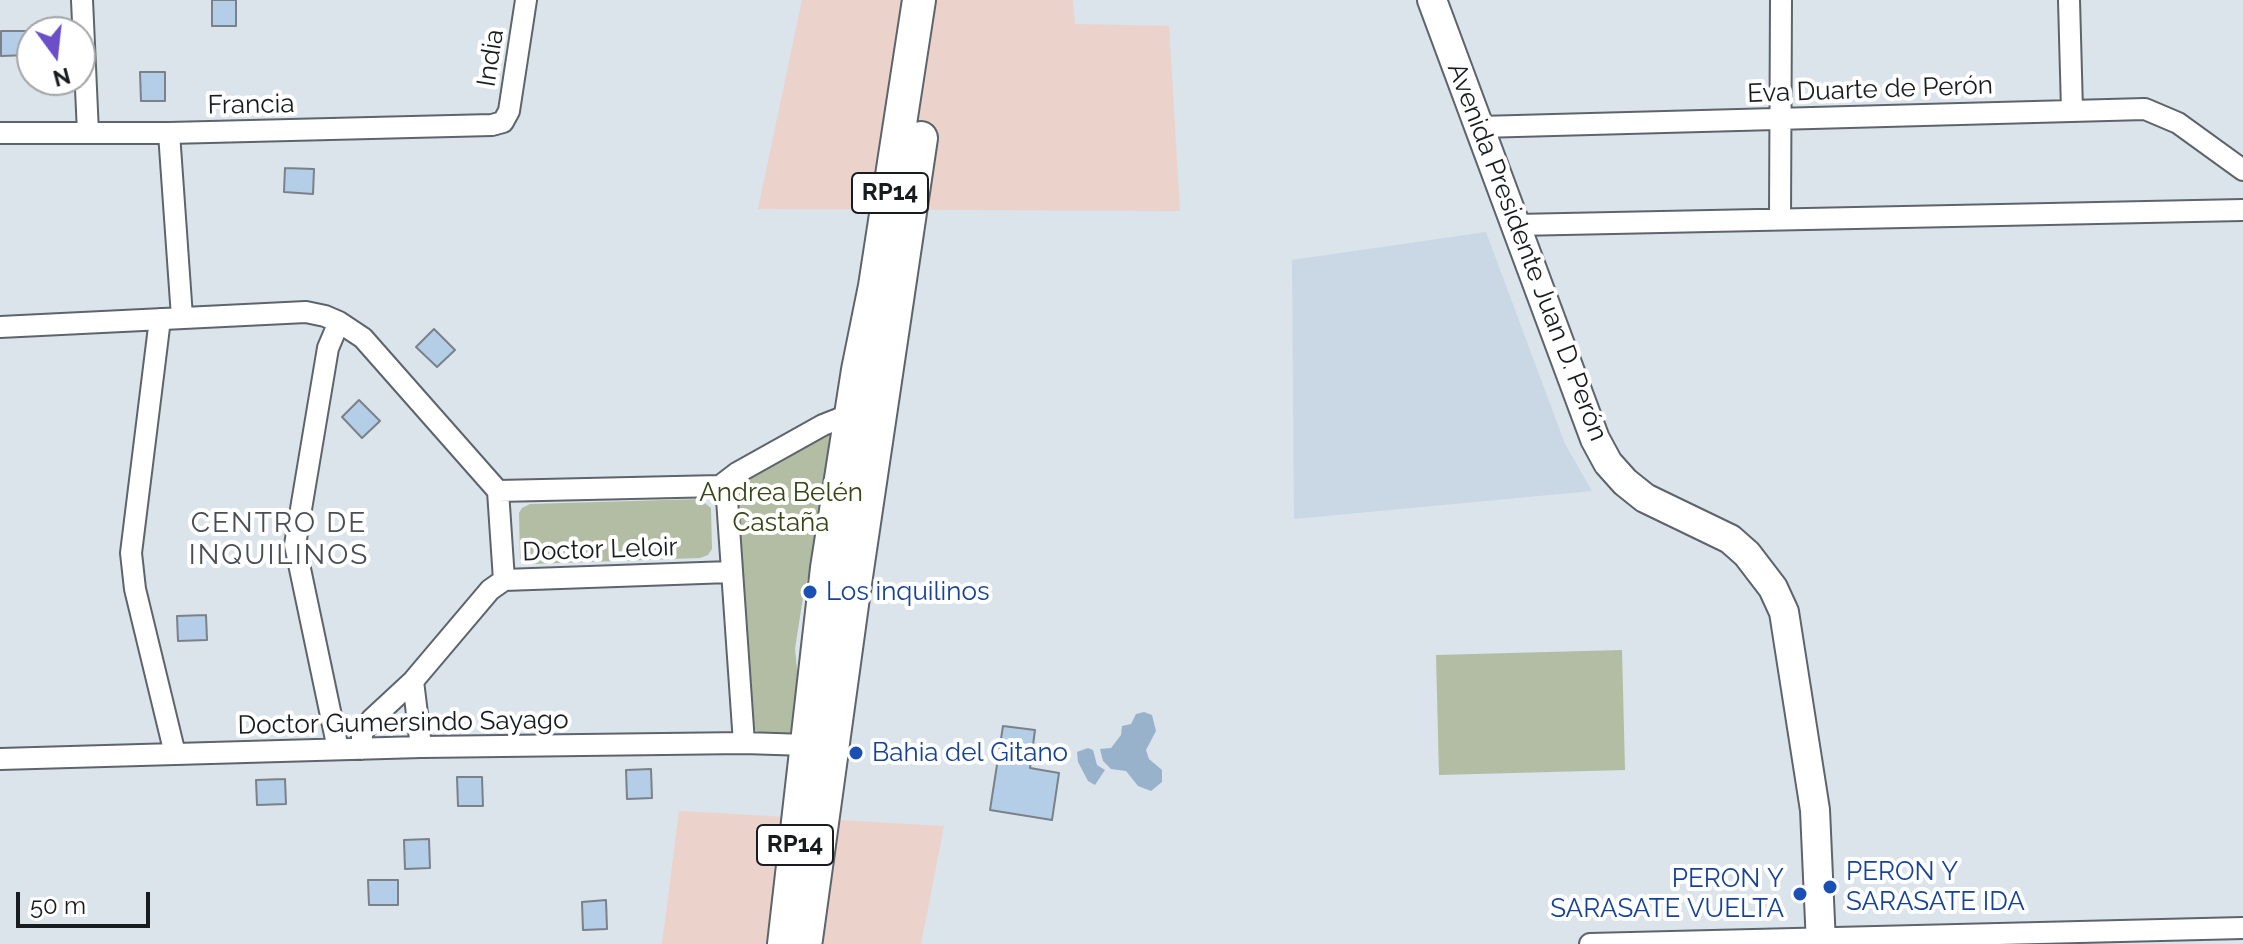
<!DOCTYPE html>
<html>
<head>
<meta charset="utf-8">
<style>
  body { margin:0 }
  #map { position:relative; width:2243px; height:944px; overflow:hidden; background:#dbe3eb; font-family:Raleway,sans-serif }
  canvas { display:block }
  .north { position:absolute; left:16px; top:16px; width:80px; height:80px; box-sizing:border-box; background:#fff; border:2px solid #a3a4a5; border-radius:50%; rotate:165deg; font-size:22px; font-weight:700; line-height:32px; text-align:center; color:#191c1f }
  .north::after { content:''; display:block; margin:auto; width:28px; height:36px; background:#6a4fc9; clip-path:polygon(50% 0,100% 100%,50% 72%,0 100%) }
  .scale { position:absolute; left:16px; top:892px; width:134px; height:36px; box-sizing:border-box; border:4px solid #191c1f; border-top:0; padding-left:10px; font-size:24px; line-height:28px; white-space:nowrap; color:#191c1f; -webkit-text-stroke:6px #fff; paint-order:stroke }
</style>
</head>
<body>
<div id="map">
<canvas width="2243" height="944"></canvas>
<div class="north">N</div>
<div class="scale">50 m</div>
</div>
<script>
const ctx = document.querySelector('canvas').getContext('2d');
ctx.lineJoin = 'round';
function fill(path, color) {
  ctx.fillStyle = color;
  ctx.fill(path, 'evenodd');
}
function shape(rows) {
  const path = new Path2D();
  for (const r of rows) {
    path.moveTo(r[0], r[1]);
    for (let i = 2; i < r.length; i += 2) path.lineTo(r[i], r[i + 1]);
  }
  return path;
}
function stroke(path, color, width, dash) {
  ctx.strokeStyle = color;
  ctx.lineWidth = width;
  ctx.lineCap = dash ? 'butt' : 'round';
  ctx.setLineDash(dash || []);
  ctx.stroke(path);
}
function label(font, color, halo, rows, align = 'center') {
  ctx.font = font + ' Raleway,sans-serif';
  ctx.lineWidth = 8;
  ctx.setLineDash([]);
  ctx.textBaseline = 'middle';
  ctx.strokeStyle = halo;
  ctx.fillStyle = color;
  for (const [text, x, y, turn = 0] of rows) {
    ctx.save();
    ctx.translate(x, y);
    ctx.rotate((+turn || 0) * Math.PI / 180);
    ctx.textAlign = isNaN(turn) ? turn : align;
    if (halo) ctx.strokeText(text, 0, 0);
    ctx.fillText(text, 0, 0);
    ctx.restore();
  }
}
const commercial = shape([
  [802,0,1073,0,1075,24,1169,26,1180,211,758,209],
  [679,811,944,826,921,944,662,944]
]);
const built = shape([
  [1486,232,1565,444,1592,491,1294,519,1292,260]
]);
const green = shape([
  [831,434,837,453,821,532,804,591,795,649,799,690,793,732,782,735,763,734,755,730,750,718,737,492,742,480],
  [700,499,711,508,712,549,708,555,700,558,531,564,523,562,520,558,519,513,522,508,530,504],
  [1622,650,1625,770,1439,775,1436,655]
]);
const water = shape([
  [1144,712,1152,715,1156,731,1146,750,1149,759,1162,770,1162,782,1151,791,1138,786,1126,771,1111,769,1103,761,1100,749,1111,748,1121,735,1122,726,1131,724,1136,714],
  [1088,748,1093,750,1097,765,1105,770,1095,785,1088,781,1078,762,1077,752]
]);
const building = shape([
  [212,0,236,0,236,26,212,26,212,0],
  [1,31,30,31,30,55,1,56,1,31],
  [140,72,165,72,165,101,141,101,140,72],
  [285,168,314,169,313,194,284,192,285,168],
  [434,329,455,350,437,367,416,347,434,329],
  [359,400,380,421,362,438,342,417,359,400],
  [206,615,207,640,178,641,177,616,206,615],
  [1003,726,1035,730,1030,768,1059,773,1052,820,990,810,1003,726],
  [651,769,652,798,627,799,626,770,651,769],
  [457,777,482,777,483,806,458,806,457,777],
  [285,779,286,804,257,805,256,780,285,779],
  [429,839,430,868,405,869,404,840,429,839],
  [368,880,398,880,398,905,369,905,368,880],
  [606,900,607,929,583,930,582,902,606,900]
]);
const minor = shape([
  [82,0,88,133],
  [2069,0,2072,110],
  [1480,127,2145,109,2178,123,2243,170],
  [0,133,169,133,492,125,503,122,509,111,526,0],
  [169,133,182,317],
  [1780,219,1781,0],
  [1516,225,2243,210],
  [160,319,131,553,135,589,175,754],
  [0,327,306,312,325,316,339,322,363,338,498,491,504,580],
  [720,486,727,499,744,743],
  [498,491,720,486,737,473,823,425,851,414,859,415],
  [413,681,421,747],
  [338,749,295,545,328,348,339,322],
  [362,749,362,733,372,719,413,681,490,590,504,580,730,572],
  [0,759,421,747,744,743,807,745],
  [1590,944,2243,928]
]);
const secondary = shape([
  [1432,0,1595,439,1608,463,1625,482,1645,498,1730,539,1747,554,1773,588,1784,612,1815,810,1821,944]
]);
const primary = shape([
  [806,939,854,590,921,138],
  [784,944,827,568,858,370,875,286,919,0]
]);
const markers = [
  [810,592,8,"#1a4fb4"],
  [856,753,8,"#1a4fb4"],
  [1830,887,8,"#1a4fb4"],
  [1800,894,8,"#1a4fb4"]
];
const shields = [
  [890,193,76],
  [795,845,76]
];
const shieldNames = [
  ["RP14",890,193],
  ["RP14",795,845]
];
const streetNames = [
  ["India",491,58,-81],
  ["Eva Duarte de Perón",1870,90,-2],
  ["Francia",251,105,-1],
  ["Avenida Presidente Juan D. Perón",1527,252,69],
  ["Doctor Leloir",600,550,-2],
  ["Doctor Gumersindo Sayago",403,723,-1]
];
const parkNames = [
  ["Andrea Belén",781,493],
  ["Castaña",781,523]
];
const transitNames = [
  ["Los inquilinos",826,592],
  ["Bahia del Gitano",872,753],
  ["PERON Y",1846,872],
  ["SARASATE IDA",1846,902],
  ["PERON Y",1784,879,"right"],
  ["SARASATE VUELTA",1784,909,"right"]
];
const neighbourhoodNames = [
  ["CENTRO DE",279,524],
  ["INQUILINOS",279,556]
];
fill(commercial, '#ebd2cb');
fill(built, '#cad7e4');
fill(green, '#b3bda3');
fill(water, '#99b2cb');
fill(building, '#b5cee8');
stroke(building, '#7a8188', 2);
stroke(minor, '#5d646b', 24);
stroke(secondary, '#5d646b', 32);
stroke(primary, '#5d646b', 36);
stroke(minor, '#fff', 20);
stroke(secondary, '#fff', 28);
stroke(primary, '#fff', 32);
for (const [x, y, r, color] of markers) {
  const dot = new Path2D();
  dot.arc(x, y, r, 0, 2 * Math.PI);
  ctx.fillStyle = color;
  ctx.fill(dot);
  stroke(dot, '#fff', 3);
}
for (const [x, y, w] of shields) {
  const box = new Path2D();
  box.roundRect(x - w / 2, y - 20, w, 40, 6);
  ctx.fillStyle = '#fff';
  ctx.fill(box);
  stroke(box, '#191c1f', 2);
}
label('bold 24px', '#191c1f', null, shieldNames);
label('26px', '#191c1f', '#fff', streetNames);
label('26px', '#374615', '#fff', parkNames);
label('26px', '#164399', '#fff', transitNames, 'left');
ctx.letterSpacing = '2px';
label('28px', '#494f55', '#fff', neighbourhoodNames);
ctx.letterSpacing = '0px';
</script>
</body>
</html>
